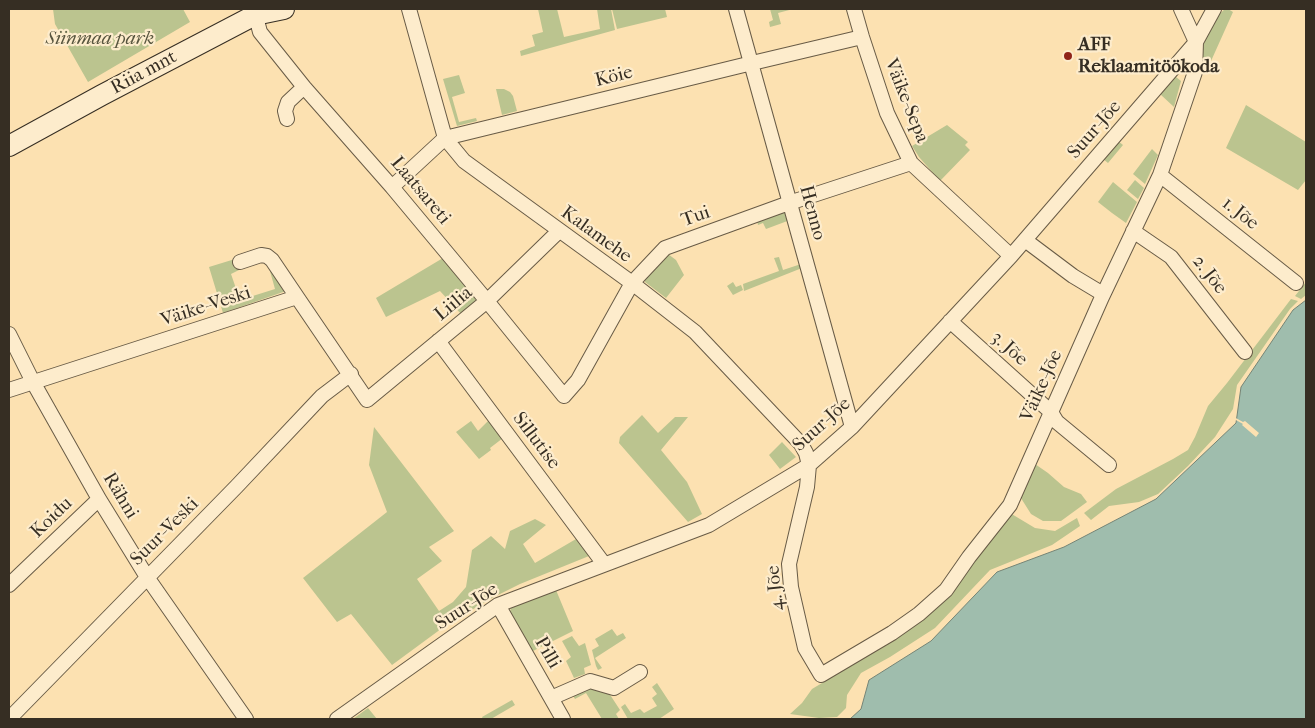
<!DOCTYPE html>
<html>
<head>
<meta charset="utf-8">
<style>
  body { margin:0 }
  #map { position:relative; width:1315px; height:728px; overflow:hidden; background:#fce1b1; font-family:"IM FELL French Canon",serif }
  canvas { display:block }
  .frame { position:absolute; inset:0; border:10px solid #362e23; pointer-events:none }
</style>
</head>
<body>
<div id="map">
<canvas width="1315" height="728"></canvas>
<div class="frame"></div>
</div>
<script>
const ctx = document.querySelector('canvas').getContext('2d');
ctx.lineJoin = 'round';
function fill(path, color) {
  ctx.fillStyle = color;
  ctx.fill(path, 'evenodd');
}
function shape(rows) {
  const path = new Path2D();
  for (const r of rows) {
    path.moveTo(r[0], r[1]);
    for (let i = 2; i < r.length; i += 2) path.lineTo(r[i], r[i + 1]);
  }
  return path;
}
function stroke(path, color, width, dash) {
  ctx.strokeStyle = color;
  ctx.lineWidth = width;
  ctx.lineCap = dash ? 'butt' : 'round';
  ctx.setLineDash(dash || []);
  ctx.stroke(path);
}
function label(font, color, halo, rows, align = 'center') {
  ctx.font = font + ' "IM FELL French Canon",serif';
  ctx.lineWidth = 4.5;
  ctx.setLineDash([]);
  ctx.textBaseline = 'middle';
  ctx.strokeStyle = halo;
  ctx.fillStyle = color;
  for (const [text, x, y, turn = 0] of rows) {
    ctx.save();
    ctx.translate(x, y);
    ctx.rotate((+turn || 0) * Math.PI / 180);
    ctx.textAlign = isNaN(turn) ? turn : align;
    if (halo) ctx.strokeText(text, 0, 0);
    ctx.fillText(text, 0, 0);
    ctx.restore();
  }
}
const green = shape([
  [53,9,183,9,190,22,88,82,55,24],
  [538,9,557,9,564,37,600,29,597,9,611,9,615,30,521,56,520,51,535,46,532,35,543,32],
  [612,9,665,9,667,17,617,29],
  [770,9,793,9,778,13,781,24,770,27,769,22,773,20],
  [1225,9,1228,9,1233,12,1207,70,1201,66,1200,58,1206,37,1215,18],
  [459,75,465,93,452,97,459,122,476,118,477,121,457,126,443,79],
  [1176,77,1181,81,1174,107,1160,94,1170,78],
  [496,89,504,89,510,92,513,96,517,111,502,115],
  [1246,105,1306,142,1306,180,1298,190,1226,148],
  [947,125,968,142,965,145,970,150,940,181,919,157,912,146],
  [1118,141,1123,145,1108,163,1103,159],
  [1152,149,1158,155,1145,184,1133,174],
  [1135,180,1144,188,1138,199,1127,190],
  [1113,182,1137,202,1126,223,1112,213,1098,202],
  [782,212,786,213,790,220,766,229,763,223,758,225,757,221],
  [668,254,676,260,684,275,666,298,645,282,645,279],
  [779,257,783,270,801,264,802,268,744,291,743,284,779,271,774,258],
  [443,258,476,298,475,304,461,314,440,291,386,317,376,298],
  [235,259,239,270,231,274,240,300,275,289,268,264,286,291,223,313,209,267],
  [733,282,736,287,741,285,743,290,733,295,727,286],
  [1306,282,1306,295,1301,299,1295,296],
  [1291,299,1298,301,1290,309,1237,385,1233,409,1215,437,1188,466,1158,494,1139,502,1109,506,1091,520,1084,513,1116,489,1173,459,1188,450,1195,437,1208,406,1227,383],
  [642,415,658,433,675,417,688,417,661,450,687,482,702,514,688,522,619,443,620,437],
  [489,420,503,438,490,448,491,450,479,459,456,432,471,421,478,431],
  [374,427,454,531,429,547,442,561,417,579,439,611,453,602,466,587,472,550,491,536,505,549,510,531,535,519,546,525,523,544,535,563,576,539,589,556,520,584,490,599,445,626,392,665,351,614,337,622,303,578,387,512,369,465],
  [782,442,796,457,780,469,769,455],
  [1035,464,1048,473,1064,487,1081,494,1087,502,1061,521,1043,521,1031,514,1019,495],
  [1010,513,1035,528,1055,531,1077,518,1080,526,1052,545,990,570,935,628,890,657,861,673,847,695,846,708,837,717,819,718,790,714,802,703,812,689,857,662,908,628],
  [556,590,573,631,531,652,510,613,511,607],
  [612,629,617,636,623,633,626,638,595,658,602,668,598,670,596,666,592,650,599,646,595,639],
  [572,636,579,646,585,643,591,665,584,668,585,674,574,678,566,661,571,657,562,641],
  [657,683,674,709,659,719,628,719,621,707,625,704,631,713,640,709,644,713,657,706,652,698,657,694,652,687],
  [595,685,607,690,620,710,616,714,619,719,602,719,586,693,575,699,572,694],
  [512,700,515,705,491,719,483,719,482,717],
  [368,708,377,719,353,719]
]);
const water = shape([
  [1306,300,1306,719,850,719,861,709,869,680,931,641,997,572,1064,547,1156,499,1236,423,1241,387,1293,310,1306,300]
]);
const pier = shape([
  [1234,417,1243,422,1245,421,1259,433,1256,437,1242,425,1243,424,1234,419]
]);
const minor = shape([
  [254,9,260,32,304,87,392,187,487,301,564,396,578,380,632,283,665,248,789,203,911,163],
  [409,9,445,138,464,161,632,283,695,332,801,444,806,453,809,465,807,487,789,564,791,587,805,648,821,675,892,633,919,614,946,590,969,557,1010,505,1102,297,1160,175,1195,72,1196,42,1181,9],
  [736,9,852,427],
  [854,9,862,37,887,113,911,163,1011,256],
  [287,119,285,111,288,102,304,87],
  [1160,175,1296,283],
  [392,187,445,138,748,64,862,37],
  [1133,231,1171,257,1245,352],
  [1025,240,1073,276,1103,294],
  [240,262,261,255,267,256,272,260,297,297],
  [950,321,1051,412,1057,422,1109,465],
  [9,334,33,382,99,499,147,577,246,719],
  [438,341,604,564],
  [9,390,297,297,367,400,487,301,559,231],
  [9,585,99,499],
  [498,605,563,719],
  [551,698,590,681,614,688,640,672],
  [9,719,237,486,322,396,351,374],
  [337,719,498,605,709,525,809,465,852,427,1011,256,1196,42,1214,9]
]);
const secondary = shape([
  [9,146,102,95,255,15,284,9]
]);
const markers = [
  [1068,56,5,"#8f2418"]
];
const parkNames = [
  ["Siinmaa park",100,39]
];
const poiNames = [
  ["AFF",1078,45],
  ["Reklaamitöökoda",1078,67]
];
const streetNames = [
  ["Riia mnt",144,73,-28],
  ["Köie",614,77,-14],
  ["Väike-Sepa",906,101,68],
  ["Suur-Jõe",1095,130,-49],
  ["Laatsareti",420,191,50],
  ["Henno",812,213,75],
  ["1. Jõe",1240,214,38],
  ["Tui",696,217,-20],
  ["Kalamehe",596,235,36],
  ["2. Jõe",1209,275,52],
  ["Liilia",454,304,-40],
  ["Väike-Veski",206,307,-18],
  ["3. Jõe",1009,349,42],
  ["Väike-Jõe",1042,386,-66],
  ["Suur-Jõe",822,425,-42],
  ["Sillutise",536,441,53],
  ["Rähni",120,496,59],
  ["Koidu",52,518,-44],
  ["Suur-Veski",165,532,-45],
  ["4. Jõe",776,588,-96],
  ["Suur-Jõe",467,607,-33],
  ["Pilli",547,653,60]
];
fill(green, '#bbc48f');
fill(water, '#9fbdad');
stroke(water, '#758476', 1);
fill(pier, '#fce1b1');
stroke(minor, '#685b46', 16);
stroke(secondary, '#362e23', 22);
stroke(minor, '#fdeccc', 14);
stroke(secondary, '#fdeccc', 20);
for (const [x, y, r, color] of markers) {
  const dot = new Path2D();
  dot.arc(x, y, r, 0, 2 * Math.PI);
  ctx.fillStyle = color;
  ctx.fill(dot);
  stroke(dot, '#fdeccc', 2);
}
label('italic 19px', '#57543e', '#fdeccc', parkNames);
label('bold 19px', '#362e23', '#fdeccc', poiNames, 'left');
label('19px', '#362e23', '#fdeccc', streetNames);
</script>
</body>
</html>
